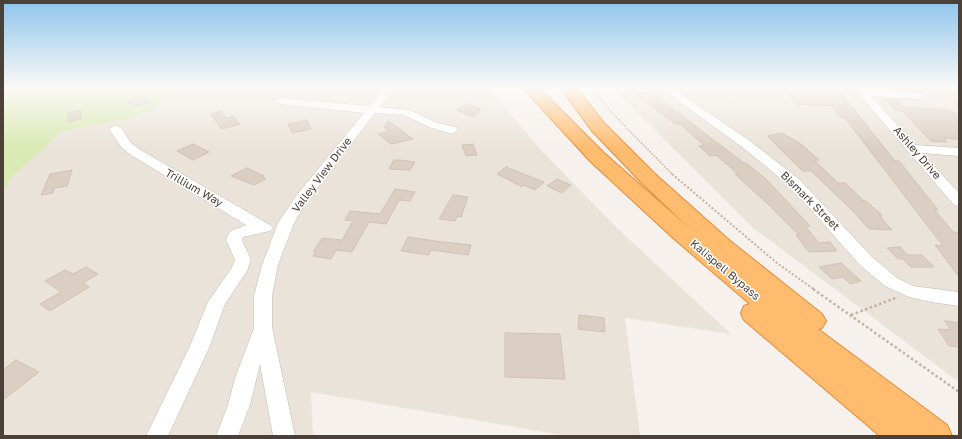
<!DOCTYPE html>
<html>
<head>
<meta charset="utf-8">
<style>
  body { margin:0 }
  #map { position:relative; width:962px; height:439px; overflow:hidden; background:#f6f1ec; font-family:"Golos Text",sans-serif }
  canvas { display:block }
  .frame { position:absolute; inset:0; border:4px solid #4b4139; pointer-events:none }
</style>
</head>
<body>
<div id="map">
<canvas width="962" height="439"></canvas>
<div class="frame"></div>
</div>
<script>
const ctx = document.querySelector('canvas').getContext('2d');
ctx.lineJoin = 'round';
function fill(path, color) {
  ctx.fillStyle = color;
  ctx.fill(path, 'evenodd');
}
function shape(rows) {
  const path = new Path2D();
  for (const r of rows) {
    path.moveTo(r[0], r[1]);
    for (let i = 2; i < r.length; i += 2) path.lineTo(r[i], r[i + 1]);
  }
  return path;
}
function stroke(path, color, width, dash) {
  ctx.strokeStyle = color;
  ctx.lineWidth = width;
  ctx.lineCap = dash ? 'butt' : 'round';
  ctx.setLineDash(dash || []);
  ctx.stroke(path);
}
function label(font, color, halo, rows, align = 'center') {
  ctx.font = font + ' "Golos Text",sans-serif';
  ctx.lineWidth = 3;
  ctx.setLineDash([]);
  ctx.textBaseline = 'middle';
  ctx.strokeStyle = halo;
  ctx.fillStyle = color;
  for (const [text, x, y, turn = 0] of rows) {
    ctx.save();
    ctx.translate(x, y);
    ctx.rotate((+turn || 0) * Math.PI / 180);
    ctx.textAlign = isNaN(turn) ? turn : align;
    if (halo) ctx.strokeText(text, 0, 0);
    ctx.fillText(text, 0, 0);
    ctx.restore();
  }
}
const residential = shape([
  [129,87,488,87,539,148,617,228,731,334,625,318,640,436,568,436,311,392,313,436,3,436,3,96],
  [612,87,959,87,959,382,752,227]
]);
const green = shape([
  [3,87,174,87,175,92,164,94,158,107,131,118,62,131,10,179,3,191]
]);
const building = shape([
  [704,87,737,87,733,97,703,91,704,87],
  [821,87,836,87,895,161,899,161,911,176,938,210,934,209,953,232,959,233,959,277,935,245,943,246,845,118,841,118,832,106,795,104,784,88,824,91,821,87],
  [649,91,744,163,746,163,766,179,810,226,806,227,819,243,830,242,837,251,809,252,796,235,799,235,770,206,735,174,738,174,716,155,710,156,699,146,704,145,680,124,675,124,636,94,649,91],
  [141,96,151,102,136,107,127,101,141,96],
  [885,99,898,100,904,107,947,110,955,113,959,116,959,139,943,138,947,142,931,141,902,111,895,110,885,99],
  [467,104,480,109,478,110,481,111,472,117,457,110,467,104],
  [80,110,81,119,68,122,68,113,80,110],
  [221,111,226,118,233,116,240,124,222,129,210,114,221,111],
  [307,120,311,129,292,133,288,124,307,120],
  [388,121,401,130,413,139,391,144,378,134,389,131,384,127,388,121],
  [782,133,801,144,819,160,814,160,838,183,845,183,864,201,866,201,882,215,879,215,892,230,869,229,852,210,811,171,803,171,767,136,782,133],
  [193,144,209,152,193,160,177,151,193,144],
  [473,144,477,155,466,156,462,145,473,144],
  [394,160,400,160,415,162,410,170,389,169,394,160],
  [506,167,544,182,535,190,524,185,522,187,497,174,506,167],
  [247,168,264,176,262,177,266,179,254,185,231,176,247,168],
  [72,170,67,186,54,188,53,193,41,195,50,174,72,170],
  [557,179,571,185,562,193,547,186,557,179],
  [395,189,415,192,410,201,399,200,386,224,369,222,352,252,336,250,331,259,313,256,316,252,313,252,322,238,342,240,353,221,345,220,350,211,380,214,395,189],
  [453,195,468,197,461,217,457,216,455,221,439,219,453,195],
  [408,237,435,241,471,245,468,255,431,250,429,255,401,251,408,237],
  [900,247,908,255,922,255,934,267,911,267,903,259,898,259,887,248,900,247],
  [841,263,861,281,850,284,843,277,832,279,819,267,841,263],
  [86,267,98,274,83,283,89,287,50,311,40,304,61,292,45,281,65,270,73,274,86,267],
  [579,315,604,318,605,332,578,329,579,315],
  [945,321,959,323,959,347,949,346,938,329,951,330,945,321],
  [505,333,560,334,565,379,505,377,505,333],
  [16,360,39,372,3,400,3,370,16,360]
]);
const pathFar2 = shape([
  [10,87,21,87],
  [591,87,612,113,673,175],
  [3,88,6,87]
]);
const pathFar1 = shape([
  [672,174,777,263,815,290]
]);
const path = shape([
  [813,289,959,392],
  [851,315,898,297]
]);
const minor = shape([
  [385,87,395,87,380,107,410,110,437,123,456,127,458,130,452,134,429,127,404,115,375,113,307,201,294,223,278,265,272,296,272,327,295,436,273,436,260,364,250,405,238,436,216,436,228,405,235,378,254,328,254,296,262,265,278,223,296,196,364,113,280,104,275,101,280,98,369,106,385,87],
  [659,87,671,87,750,141,800,180,872,257,897,278,913,286,959,292,959,306,931,302,909,297,885,286,860,265,790,186,742,147,659,87],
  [853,87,922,94,923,96,918,99,871,96,915,145,959,148,959,156,922,153,959,193,959,206,954,205,853,87],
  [115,125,122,128,130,142,139,149,270,225,273,228,270,231,243,237,242,240,251,260,247,271,225,304,209,348,168,436,146,436,189,348,208,302,231,269,235,260,226,240,228,234,231,231,246,225,131,155,121,147,109,129,115,125]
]);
const highway = shape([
  [522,87,538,87,604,153,688,227,641,182,592,131,560,87,576,87,604,123,655,174,729,240,822,314,826,321,822,328,818,329,947,425,952,436,880,436,744,320,741,313,744,306,750,304,672,237,590,161,522,87]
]);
const streetNames = [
  ["Ashley Drive",917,153,49],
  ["Valley View Drive",322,175,-53],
  ["Trillium Way",194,188,30],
  ["Bismark Street",810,201,45],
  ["Kalispell Bypass",725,270,40]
];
fill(residential, '#eae3d9');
fill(green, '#d9eab4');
fill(building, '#dbcfc3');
stroke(building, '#d3c2b3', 1);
stroke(minor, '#c5bbb0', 1);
stroke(highway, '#e28d3a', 2);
stroke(pathFar2, '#c4b29e', 1.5, [1.5, 1.5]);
stroke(pathFar1, '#c4b29e', 2, [2, 2]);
stroke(path, '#c4b29e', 2.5, [2.5, 2.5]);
fill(minor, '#fff');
fill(highway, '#ffbb6e');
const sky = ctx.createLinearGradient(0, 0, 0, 148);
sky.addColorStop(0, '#8ec5ec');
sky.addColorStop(0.59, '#fbf9f6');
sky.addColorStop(1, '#fbf9f600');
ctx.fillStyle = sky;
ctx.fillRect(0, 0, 962, 148);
label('11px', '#4b4139', '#fff', streetNames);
</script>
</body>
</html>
